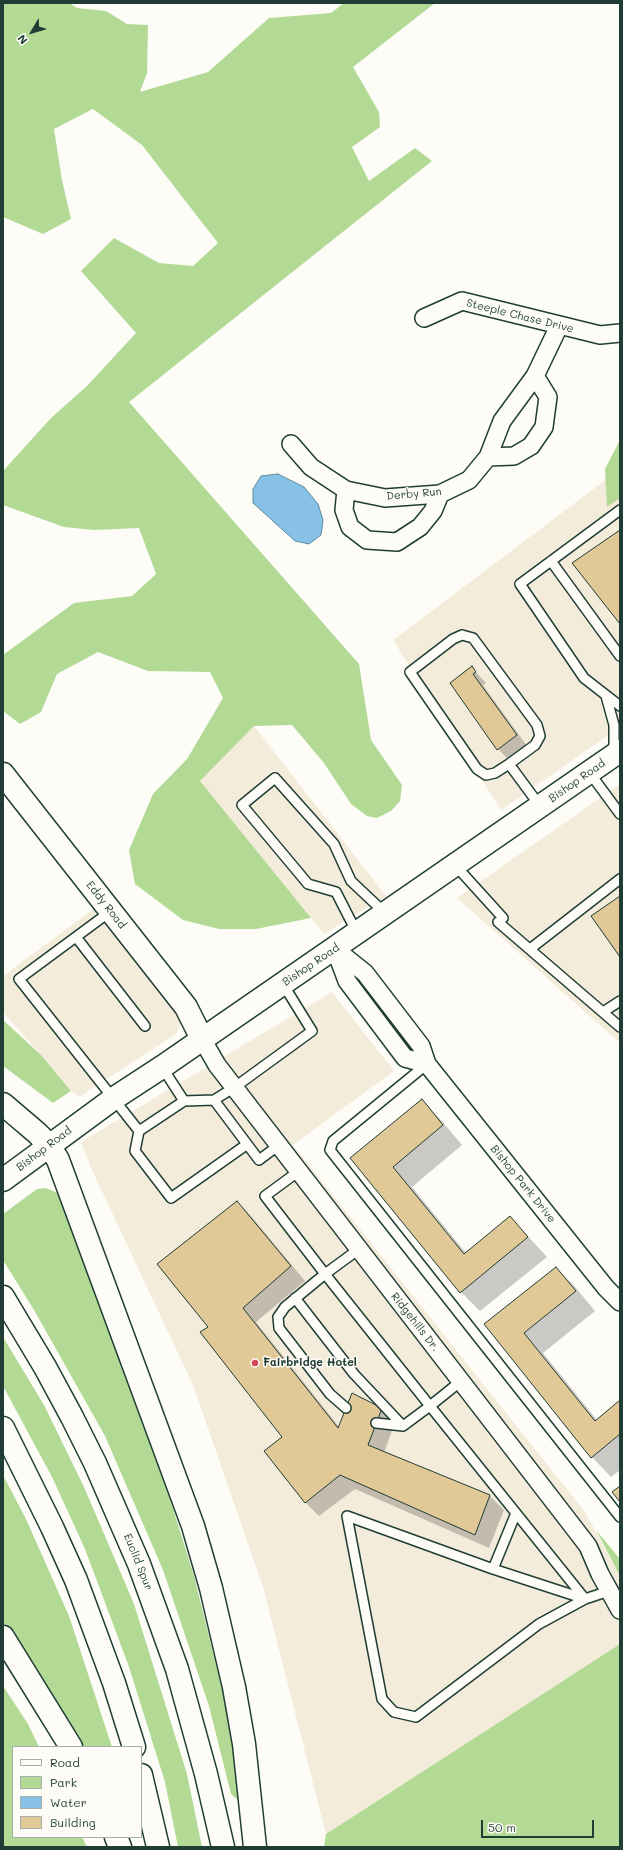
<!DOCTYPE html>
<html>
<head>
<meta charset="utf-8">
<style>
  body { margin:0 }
  #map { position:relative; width:623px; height:1850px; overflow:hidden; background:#fdfcf7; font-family:Mali,sans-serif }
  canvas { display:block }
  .frame { position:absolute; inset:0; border:4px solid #1f3d34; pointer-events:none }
  .legend { position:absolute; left:12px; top:1746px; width:130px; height:92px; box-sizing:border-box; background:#fdfcf7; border:1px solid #a4b0a9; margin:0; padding:5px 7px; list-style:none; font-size:12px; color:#1f3d34 }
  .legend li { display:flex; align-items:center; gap:8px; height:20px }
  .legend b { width:20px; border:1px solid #a4b0a9 }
  .north { position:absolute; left:12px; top:12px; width:40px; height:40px; -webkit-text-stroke:3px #fdfcf7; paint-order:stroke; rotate:232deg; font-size:11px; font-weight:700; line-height:16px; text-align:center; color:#1f3d34 }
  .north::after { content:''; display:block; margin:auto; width:14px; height:18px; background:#1f3d34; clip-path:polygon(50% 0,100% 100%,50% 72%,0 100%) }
  .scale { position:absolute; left:481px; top:1820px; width:113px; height:18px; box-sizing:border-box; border:2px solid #1f3d34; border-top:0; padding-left:5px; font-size:12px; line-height:14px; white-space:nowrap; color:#1f3d34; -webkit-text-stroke:3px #fdfcf7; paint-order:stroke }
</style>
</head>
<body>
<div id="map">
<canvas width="623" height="1850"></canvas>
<div class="frame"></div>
<ul class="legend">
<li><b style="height:5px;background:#fdfcf7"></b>Road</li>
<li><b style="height:11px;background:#b3da95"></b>Park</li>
<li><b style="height:11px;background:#87c1e6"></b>Water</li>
<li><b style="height:11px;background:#e0c897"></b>Building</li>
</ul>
<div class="north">N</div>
<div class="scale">50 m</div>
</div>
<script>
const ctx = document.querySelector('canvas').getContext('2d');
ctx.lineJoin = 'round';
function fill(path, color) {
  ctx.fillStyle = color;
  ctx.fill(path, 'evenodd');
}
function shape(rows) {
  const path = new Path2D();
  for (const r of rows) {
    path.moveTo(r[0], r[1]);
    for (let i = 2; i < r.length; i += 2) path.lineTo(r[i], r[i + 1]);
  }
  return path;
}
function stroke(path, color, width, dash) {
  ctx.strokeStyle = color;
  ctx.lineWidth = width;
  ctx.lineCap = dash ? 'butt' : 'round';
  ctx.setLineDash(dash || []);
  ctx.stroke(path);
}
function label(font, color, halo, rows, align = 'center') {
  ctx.font = font + ' Mali,sans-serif';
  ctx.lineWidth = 3;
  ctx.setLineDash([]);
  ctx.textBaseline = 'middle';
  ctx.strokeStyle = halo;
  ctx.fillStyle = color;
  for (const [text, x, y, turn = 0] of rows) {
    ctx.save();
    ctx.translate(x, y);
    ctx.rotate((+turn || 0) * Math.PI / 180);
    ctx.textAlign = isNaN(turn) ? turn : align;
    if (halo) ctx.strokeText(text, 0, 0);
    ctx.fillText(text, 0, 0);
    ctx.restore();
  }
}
const built = shape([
  [620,469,620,727,501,810,393,640],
  [254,726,386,896,324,934,199,781],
  [620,784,620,1043,457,898],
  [100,906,176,1000,182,1022,176,1034,79,1097,71,1091,41,1055,3,1012,3,976,92,910],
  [332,992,394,1071,293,1145,585,1512,620,1576,620,1644,326,1834,263,1587,193,1385,91,1168,81,1142]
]);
const green = shape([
  [3,3,69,3,77,8,106,11,127,24,148,25,147,73,140,92,208,72,269,18,331,13,344,3,435,3,353,67,379,112,380,127,352,147,369,181,415,148,432,161,129,402,359,664,371,740,402,785,400,801,391,811,377,818,367,816,351,804,324,763,292,725,254,726,200,781,311,918,256,929,219,929,183,920,135,884,129,850,153,794,187,759,223,698,210,672,148,671,98,652,57,674,41,712,20,724,3,711,3,655,74,603,132,596,156,574,139,528,94,530,64,527,3,505,3,471,51,418,87,386,136,333,81,271,114,238,159,263,193,266,218,243,142,145,93,109,54,129,62,180,71,219,43,234,3,217],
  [620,440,620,498,607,507,605,469],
  [3,1020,41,1055,71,1091,53,1103,3,1066],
  [45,1188,58,1193,170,1499,194,1576,240,1761,240,1802,231,1794,209,1706,163,1570,105,1436,34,1310,3,1260,3,1214,37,1189],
  [3,1337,44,1405,84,1487,134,1604,187,1774,202,1847,178,1847,165,1782,129,1667,85,1549,52,1477,3,1386],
  [3,1475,26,1519,69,1616,112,1747,77,1747,40,1681,3,1621],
  [596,1530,620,1559,620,1576],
  [620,1644,620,1847,324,1847,326,1834],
  [3,1686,28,1724,39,1747,13,1747,13,1837,82,1837,87,1847,3,1847]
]);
const water = shape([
  [278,474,304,487,318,504,323,520,321,535,309,544,295,541,253,503,253,489,261,476,278,474]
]);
const shadow = shape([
  [472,668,486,683,483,685,527,746,509,760,498,749,451,683],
  [422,1100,441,1120,462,1145,412,1187,466,1253,510,1217,547,1257,480,1311,461,1292,351,1158],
  [237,1202,251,1216,305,1281,256,1322,339,1427,381,1408,395,1422,384,1453,490,1496,504,1510,489,1548,355,1489,319,1516,305,1502,283,1437,209,1327],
  [556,1268,576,1288,595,1311,543,1353,597,1420,620,1402,620,1470,611,1477,592,1457,486,1325]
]);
const building = shape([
  [620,530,620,624,572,563,620,530],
  [472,666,476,672,473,674,517,735,497,750,450,683,472,666],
  [620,896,620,957,591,916,620,896],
  [422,1099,443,1125,393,1167,464,1254,510,1216,528,1237,460,1293,350,1158,422,1099],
  [237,1201,291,1266,243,1308,338,1428,352,1393,382,1408,368,1445,490,1495,475,1535,340,1475,305,1503,264,1451,282,1437,200,1332,208,1327,157,1264,237,1201],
  [556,1267,576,1291,524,1333,595,1421,620,1400,620,1434,591,1458,484,1324,556,1267],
  [620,1486,620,1502,612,1492,620,1486]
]);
const lane = shape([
  [620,510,520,584,584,678,620,706],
  [551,561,620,656],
  [462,635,473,638,537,725,540,736,535,745,509,764,495,773,486,775,477,769,410,672,453,639,462,635],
  [606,696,614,725,614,754],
  [509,764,540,806],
  [589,772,620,814],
  [455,865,503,918],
  [111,911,19,979,139,1131,135,1151,171,1198,246,1145],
  [498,922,620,1027],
  [357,933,336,892,308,884,242,805,275,778,334,844,351,881,385,913],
  [76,937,145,1026],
  [530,949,620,879],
  [603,1012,620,1001],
  [427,1064,333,1141,330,1150,620,1517],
  [162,1067,184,1101],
  [139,1131,184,1101,214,1100],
  [279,1145,259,1160,214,1100,235,1087,312,1031,283,984],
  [299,1171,265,1196,325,1274,359,1249],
  [295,1298,354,1374,403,1426],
  [346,1408,330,1394,279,1328,278,1317,285,1307,325,1274,430,1406,461,1381],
  [376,1423,403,1426,430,1406,585,1599,609,1591],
  [516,1513,493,1569,347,1516,382,1699,394,1712,416,1717,539,1624,585,1599],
  [493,1569,585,1599]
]);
const street = shape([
  [424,318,462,301,600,335,620,333],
  [291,444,311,467,346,490,385,498,440,494,469,480,488,457,502,421,535,376,559,326],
  [488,457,514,456,531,446,544,427,548,397,535,376],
  [346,490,344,510,350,527,367,540,397,542,420,527,433,511,440,494],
  [335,949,365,973,421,1046,427,1064,606,1288,620,1302],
  [335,949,347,981,405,1058,427,1064],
  [202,1039,217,1065,588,1546,600,1574,620,1610]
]);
const secondary = shape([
  [3,774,186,1007,202,1039],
  [3,1180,113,1099,162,1067,620,751]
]);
const highway = shape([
  [3,1104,37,1133,49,1145,58,1160,193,1526,211,1588,234,1687,244,1744,255,1847],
  [3,1297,45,1367,72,1417,95,1463,139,1564,177,1669,206,1774,223,1847],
  [3,1428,52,1527,76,1580,114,1683,134,1747],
  [3,1637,71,1747],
  [141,1775,158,1847],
  [116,1837,120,1847]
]);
const markers = [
  [255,1363,4,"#d1495b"]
];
const streetNames = [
  ["Steeple Chase Drive",520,316,14],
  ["Derby Run",414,494,-5],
  ["Bishop Road",577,781,-35],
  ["Eddy Road",106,905,52],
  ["Bishop Road",311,965,-34],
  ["Bishop Road",44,1149,-37],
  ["Bishop Park Drive",523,1184,51],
  ["Ridgehills Dr.",415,1322,52],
  ["Euclid Spur",138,1562,68]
];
const poiNames = [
  ["Fairbridge Hotel",263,1363]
];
fill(built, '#f4ecda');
fill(green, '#b3da95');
fill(water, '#87c1e6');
stroke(water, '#5d8c9f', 1);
fill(shadow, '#0003');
fill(building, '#e0c897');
stroke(building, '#1f3d34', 1);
stroke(lane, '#1f3d34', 12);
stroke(street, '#1f3d34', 20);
stroke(secondary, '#1f3d34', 25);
stroke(highway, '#1f3d34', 25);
stroke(lane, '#fdfcf7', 9);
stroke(street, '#fdfcf7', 17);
stroke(secondary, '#fdfcf7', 22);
stroke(highway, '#fdfcf7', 22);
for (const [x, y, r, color] of markers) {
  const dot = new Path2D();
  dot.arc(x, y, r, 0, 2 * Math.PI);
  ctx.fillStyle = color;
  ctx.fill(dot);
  stroke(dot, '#fdfcf7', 1.5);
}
label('11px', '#1f3d34', '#fdfcf7', streetNames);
label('bold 11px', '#1f3d34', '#fdfcf7', poiNames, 'left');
</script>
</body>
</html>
